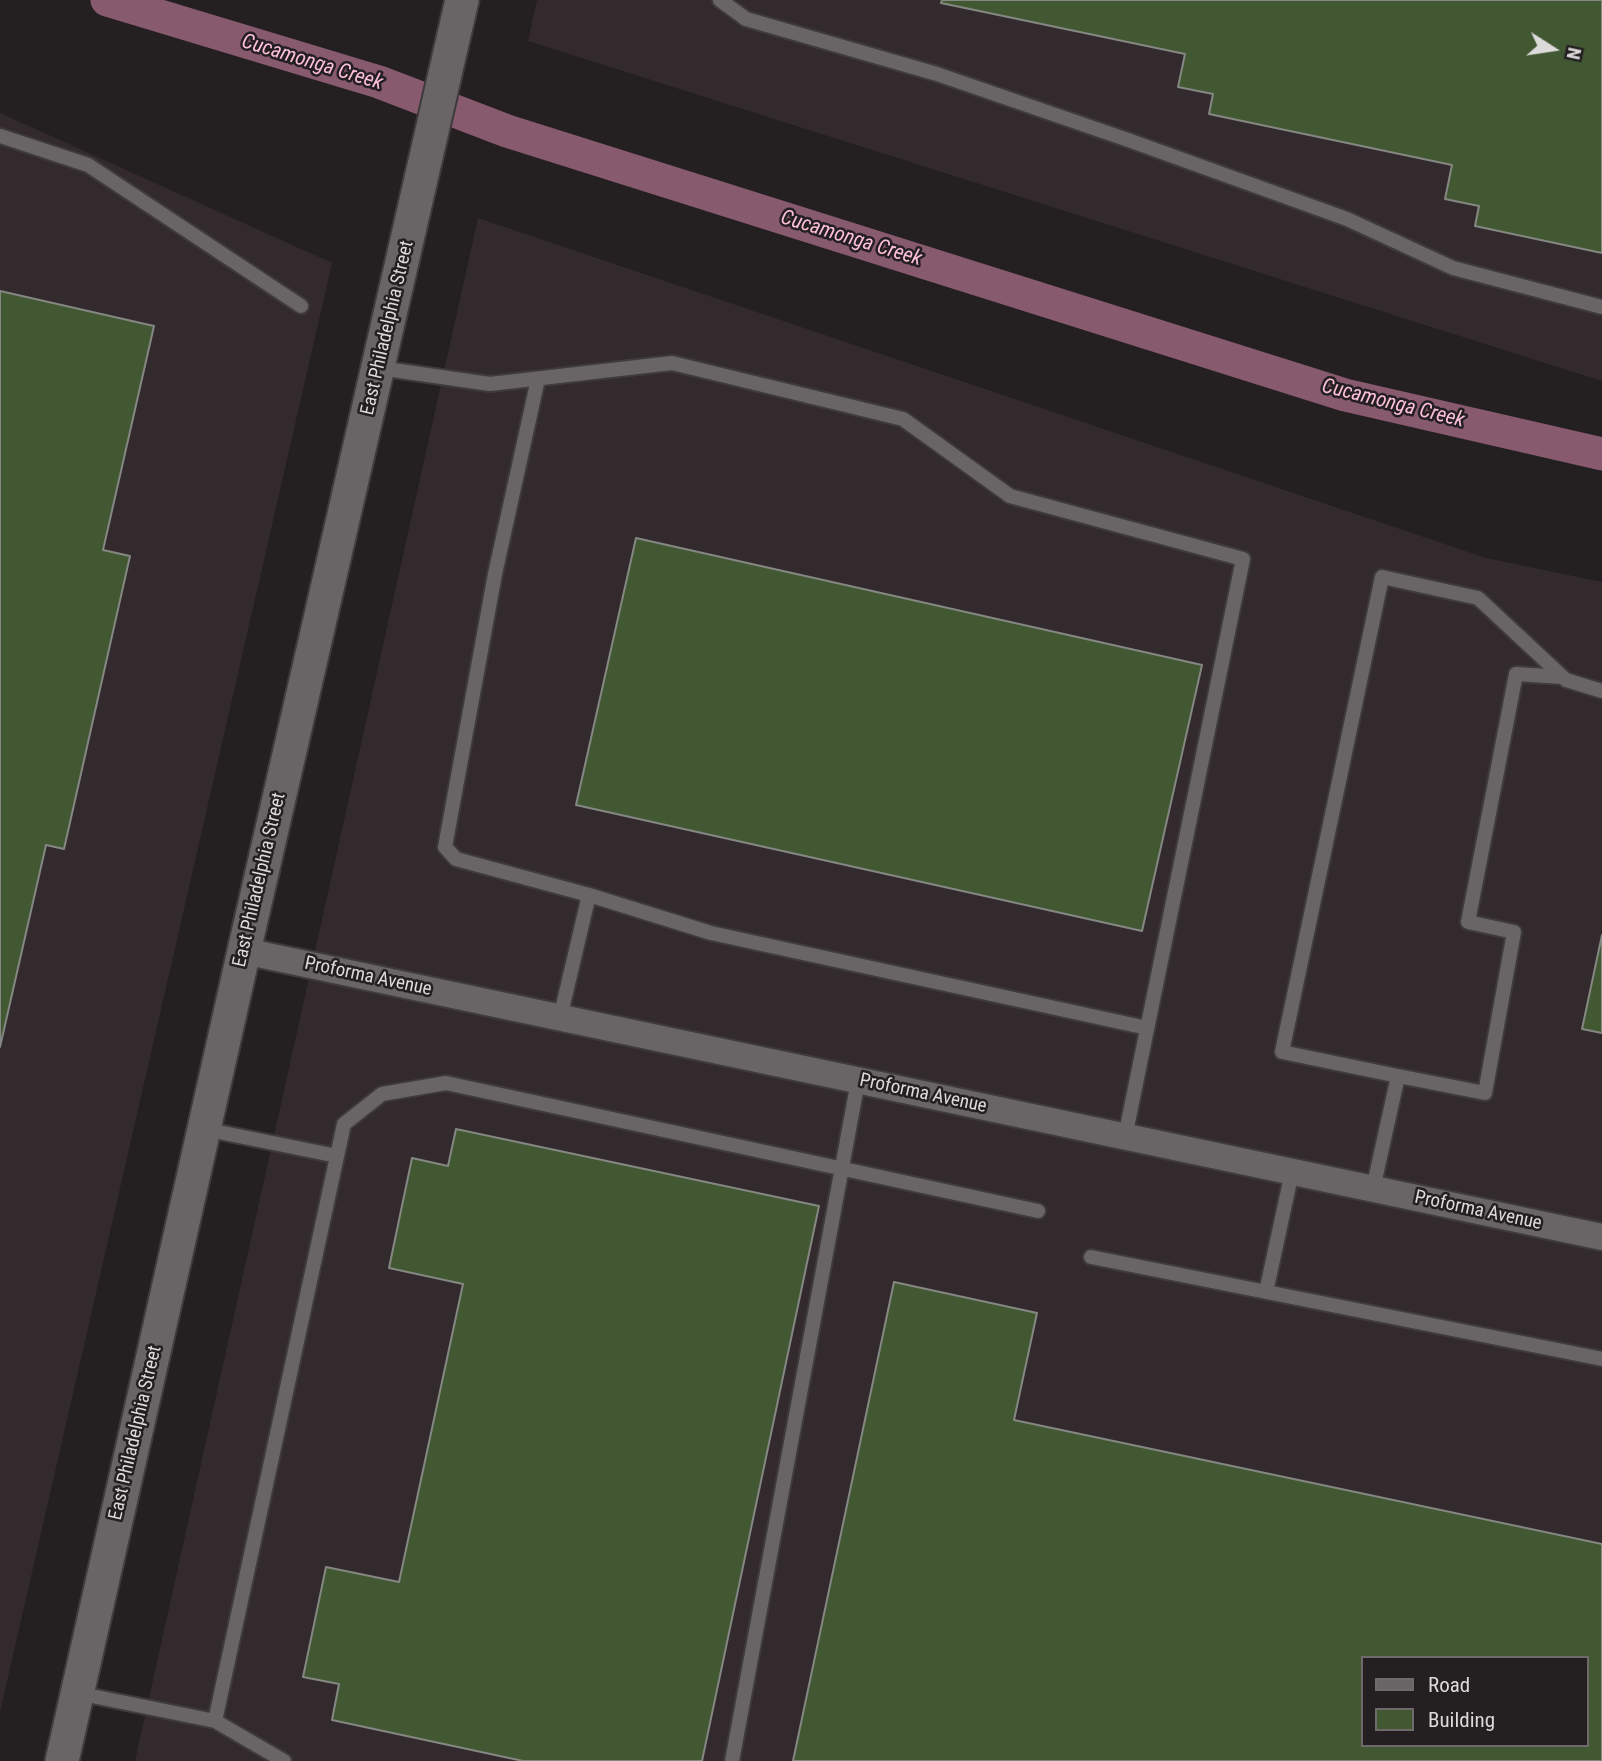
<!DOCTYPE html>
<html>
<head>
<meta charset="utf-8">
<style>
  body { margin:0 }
  #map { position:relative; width:1602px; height:1761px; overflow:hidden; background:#241f21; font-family:"Roboto Condensed",sans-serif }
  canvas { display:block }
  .legend { position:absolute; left:1361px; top:1656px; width:228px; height:91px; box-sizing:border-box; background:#241f21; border:2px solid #6e6a6b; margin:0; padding:9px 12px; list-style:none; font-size:21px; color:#dddadb }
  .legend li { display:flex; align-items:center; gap:14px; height:35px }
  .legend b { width:35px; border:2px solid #6e6a6b }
  .north { position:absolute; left:1518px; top:14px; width:70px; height:70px; -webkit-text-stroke:5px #241f21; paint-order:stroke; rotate:102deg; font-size:19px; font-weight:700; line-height:28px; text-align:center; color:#dddadb }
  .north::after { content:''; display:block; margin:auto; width:24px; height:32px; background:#dddadb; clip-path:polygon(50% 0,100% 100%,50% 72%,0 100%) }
</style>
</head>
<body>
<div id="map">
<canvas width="1602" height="1761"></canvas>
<ul class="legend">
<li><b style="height:9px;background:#696465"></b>Road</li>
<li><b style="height:19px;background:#425832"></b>Building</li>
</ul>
<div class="north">N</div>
</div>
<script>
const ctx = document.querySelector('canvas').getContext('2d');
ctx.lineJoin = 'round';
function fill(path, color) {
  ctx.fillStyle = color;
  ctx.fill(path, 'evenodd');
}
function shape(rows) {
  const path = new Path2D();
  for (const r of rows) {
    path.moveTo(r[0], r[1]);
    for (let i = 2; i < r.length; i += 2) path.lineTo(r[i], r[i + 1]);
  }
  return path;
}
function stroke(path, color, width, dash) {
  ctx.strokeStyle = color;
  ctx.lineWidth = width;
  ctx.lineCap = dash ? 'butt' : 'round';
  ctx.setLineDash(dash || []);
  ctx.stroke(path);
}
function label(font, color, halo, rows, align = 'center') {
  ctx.font = font + ' "Roboto Condensed",sans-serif';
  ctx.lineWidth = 5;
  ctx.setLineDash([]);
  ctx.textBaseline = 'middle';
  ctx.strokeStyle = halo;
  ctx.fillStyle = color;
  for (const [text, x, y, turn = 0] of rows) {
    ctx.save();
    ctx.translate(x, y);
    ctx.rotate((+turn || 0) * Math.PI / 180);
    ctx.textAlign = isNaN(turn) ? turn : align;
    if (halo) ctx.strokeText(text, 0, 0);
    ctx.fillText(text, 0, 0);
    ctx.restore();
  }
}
const built = shape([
  [537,0,1602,0,1602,381,528,41],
  [0,113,332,263,0,1712],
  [478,218,1486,558,1602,582,1602,1761,135,1761],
  [1362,1658,1586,1658,1586,1745,1362,1745]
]);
const canal = shape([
  [107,0,379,82,507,131,1345,395,1602,454]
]);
const building = shape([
  [942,0,1602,0,1602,253,1475,226,1479,206,1445,199,1452,165,1209,114,1213,94,1178,87,1185,54,941,3,942,0],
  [0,291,154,326,103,550,130,556,64,849,46,845,0,1047,0,291],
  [636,538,1202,665,1142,931,576,805,636,538],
  [1602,935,1602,1033,1582,1029,1602,935],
  [456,1129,819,1206,702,1761,523,1761,332,1720,339,1684,303,1677,326,1567,399,1582,463,1284,389,1268,412,1158,448,1166,456,1129],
  [894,1282,1037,1313,1014,1420,1602,1544,1602,1761,793,1761,894,1282],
  [1362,1658,1586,1658,1586,1745,1362,1745,1362,1658]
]);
const service = shape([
  [720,0,746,19,937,74,1131,141,1347,219,1453,268,1602,307],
  [0,136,88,165,301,306],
  [379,368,490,384,672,363,903,419,1010,496,1243,559,1125,1137],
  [538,379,495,574,445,847,456,859,589,895],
  [560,1018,589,895,711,933,1147,1028],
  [1398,1076,1485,1093,1514,932,1468,922,1516,674,1562,677],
  [204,1129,337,1156],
  [1373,1189,1398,1076,1282,1052,1382,577,1478,598,1566,680,1602,691],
  [1091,1257,1602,1359],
  [1266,1292,1292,1172],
  [77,1693,215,1721],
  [284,1761,215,1721,344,1124,382,1094,446,1083,1038,1211],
  [732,1761,858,1081]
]);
const minor = shape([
  [244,951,1602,1237]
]);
const tertiary = shape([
  [62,1761,244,951,462,0]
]);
const streetNames = [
  ["East Philadelphia Street",388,328,-77],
  ["East Philadelphia Street",260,880,-77],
  ["Proforma Avenue",368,977,12],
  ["Proforma Avenue",923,1094,12],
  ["Proforma Avenue",1478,1211,12],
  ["East Philadelphia Street",136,1433,-77]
];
const waterNames = [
  ["Cucamonga Creek",312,63,17],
  ["Cucamonga Creek",851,239,17],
  ["Cucamonga Creek",1393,404,14]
];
fill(built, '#332a2e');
stroke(canal, '#885a6e', 33);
fill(building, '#425832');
stroke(building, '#858783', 2);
stroke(service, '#3f3b3d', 18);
stroke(minor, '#3f3b3d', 30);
stroke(tertiary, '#3f3b3d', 37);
stroke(service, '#696465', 14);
stroke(minor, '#696465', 26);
stroke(tertiary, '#696465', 33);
label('19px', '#dddadb', '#241f21', streetNames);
label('italic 21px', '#fcbfd8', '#241f21', waterNames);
</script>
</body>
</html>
